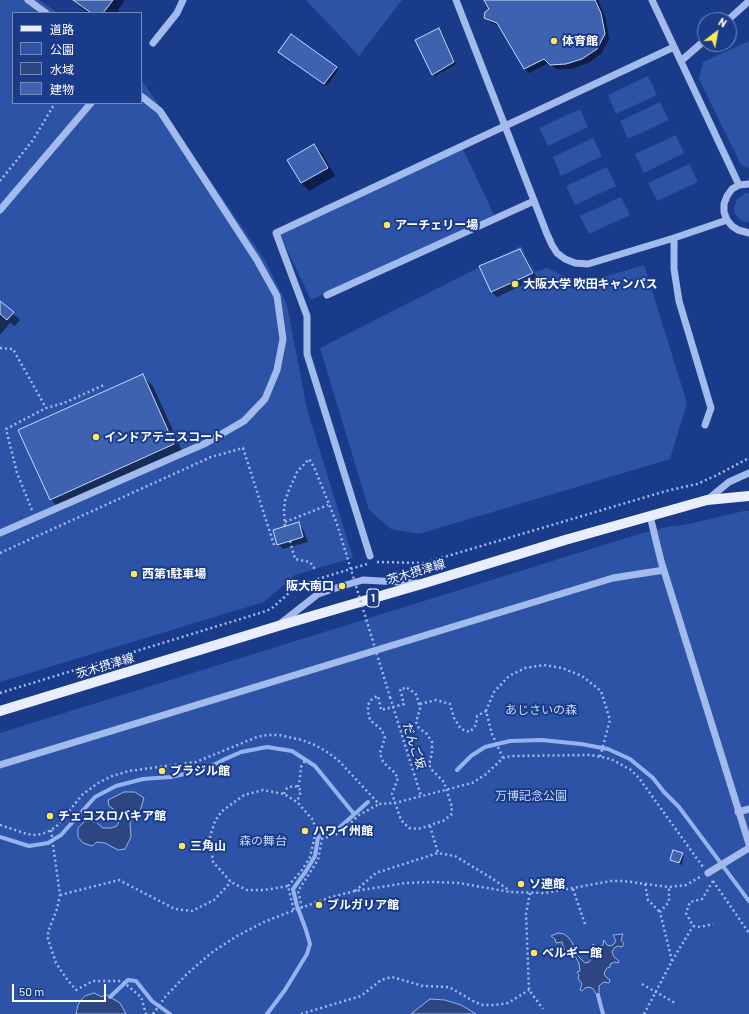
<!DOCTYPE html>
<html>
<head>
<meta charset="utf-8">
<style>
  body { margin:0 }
  #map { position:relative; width:749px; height:1014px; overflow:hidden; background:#1a3b89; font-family:Barlow,"Noto Sans JP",sans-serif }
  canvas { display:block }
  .legend { position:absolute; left:12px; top:12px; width:130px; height:92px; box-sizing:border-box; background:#1a3b89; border:1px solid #7689b8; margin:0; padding:5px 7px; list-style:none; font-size:12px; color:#fff }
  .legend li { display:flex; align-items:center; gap:8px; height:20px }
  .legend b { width:20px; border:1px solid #7689b8 }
  .north { position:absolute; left:697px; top:12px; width:40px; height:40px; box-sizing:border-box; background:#1a3b89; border:1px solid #7689b8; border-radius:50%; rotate:31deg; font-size:11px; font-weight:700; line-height:16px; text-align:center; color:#fff }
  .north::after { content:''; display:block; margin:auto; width:14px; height:18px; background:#ffe65f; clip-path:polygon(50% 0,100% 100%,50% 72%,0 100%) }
  .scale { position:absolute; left:12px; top:984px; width:94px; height:18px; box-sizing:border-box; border:2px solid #fff; border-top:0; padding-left:5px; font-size:12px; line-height:14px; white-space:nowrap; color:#fff; -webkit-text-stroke:3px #1a3b89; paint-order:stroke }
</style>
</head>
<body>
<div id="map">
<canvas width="749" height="1014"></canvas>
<ul class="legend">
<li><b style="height:5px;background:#e9eeff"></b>道路</li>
<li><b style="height:11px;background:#2d53a7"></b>公園</li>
<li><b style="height:11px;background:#2d4680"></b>水域</li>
<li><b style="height:11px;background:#3e62b0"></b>建物</li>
</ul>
<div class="north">N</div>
<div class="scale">50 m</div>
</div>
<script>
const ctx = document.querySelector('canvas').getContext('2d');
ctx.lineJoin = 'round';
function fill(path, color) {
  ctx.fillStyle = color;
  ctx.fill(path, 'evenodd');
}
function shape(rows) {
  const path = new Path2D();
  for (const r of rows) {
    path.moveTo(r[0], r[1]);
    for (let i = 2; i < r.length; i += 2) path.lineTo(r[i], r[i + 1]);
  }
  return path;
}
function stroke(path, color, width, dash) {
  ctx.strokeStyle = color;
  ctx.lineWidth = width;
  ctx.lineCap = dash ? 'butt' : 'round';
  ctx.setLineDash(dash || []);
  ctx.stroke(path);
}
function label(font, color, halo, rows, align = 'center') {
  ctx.font = font + ' Barlow,"Noto Sans JP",sans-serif';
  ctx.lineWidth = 4;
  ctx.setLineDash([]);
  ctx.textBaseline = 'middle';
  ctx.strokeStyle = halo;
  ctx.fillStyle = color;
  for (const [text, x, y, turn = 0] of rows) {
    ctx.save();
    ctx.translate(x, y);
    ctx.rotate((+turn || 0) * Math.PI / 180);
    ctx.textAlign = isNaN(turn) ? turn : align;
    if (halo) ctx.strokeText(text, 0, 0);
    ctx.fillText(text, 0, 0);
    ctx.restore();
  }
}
const green = shape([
  [0,0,39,0,58,13,13,13,13,103,141,103,141,79,266,262,287,305,307,409,353,558,295,575,264,602,0,682],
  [306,0,402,0,359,56],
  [749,41,749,168,741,165,699,79,703,62],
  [648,76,657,95,616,114,608,95],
  [660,102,669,120,628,139,620,121],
  [580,109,588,127,548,146,539,128],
  [676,135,684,153,644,173,635,154],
  [593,138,602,156,561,176,553,157],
  [463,149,494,215,311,300,280,235],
  [689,164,698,182,657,201,648,183],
  [607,167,616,186,575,205,566,186],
  [746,193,749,193,749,222,742,221,738,218,735,214,734,209,737,199],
  [621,197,630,215,589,234,580,216],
  [521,246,535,272,547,268,580,284,644,265,687,403,670,459,419,534,391,529,369,510,320,348],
  [744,511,749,511,749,1014,0,1014,0,733,639,534,671,526,684,525]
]);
const water = shape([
  [124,792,135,792,144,798,140,811,133,816,130,823,131,837,125,849,118,850,105,843,97,842,92,846,83,843,78,837,78,828,85,821,96,822,103,828,111,828,117,826,120,819,116,811,109,806,108,800,124,792],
  [558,933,564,934,568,937,572,942,577,955,585,963,589,962,594,955,594,950,592,946,593,944,596,947,600,947,603,945,604,940,607,945,611,946,614,944,616,941,613,935,623,934,621,940,624,944,622,947,618,946,614,948,612,952,614,957,619,961,618,963,615,962,610,964,610,967,607,968,605,971,604,974,606,977,610,980,609,983,604,982,601,984,599,986,599,993,598,995,596,994,594,990,592,988,588,987,585,988,582,991,580,990,582,984,578,978,579,975,577,972,580,971,579,963,575,956,564,949,562,942,556,943,555,939,551,936,558,933],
  [94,993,102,997,105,994,120,1003,126,1014,76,1014,78,1005,81,1000,85,996,94,993],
  [430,999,445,1000,461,1005,476,1014,411,1014,430,999]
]);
const shadow = shape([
  [73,0,125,0,118,10,121,13,87,13],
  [485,0,598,0,606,19,609,39,601,54,588,63,571,69,556,69,549,63,529,73,524,68,500,27,490,22,485,17,490,10],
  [439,29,441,31,456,64,435,76,433,74],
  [282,54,336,68,338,70,327,86],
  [314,146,322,153,335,176,309,191,301,183,288,160],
  [520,250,525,255,537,278,497,297,492,292,480,267],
  [0,302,20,320,15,326,10,323,0,335],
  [142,376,153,386,184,455,61,510,51,500],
  [298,524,303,529,308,542,283,549,278,544],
  [682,854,684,856,682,865,674,862,671,860]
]);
const stream = shape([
  [457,770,471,756,485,747,510,741,542,740,581,744,608,749,630,759,653,778,664,792,679,807,749,901],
  [0,837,29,846,48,843,61,835,95,797,116,786,143,779,171,777,206,769,223,760,241,752,267,747,292,751,315,766,354,814],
  [598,995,603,1014],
  [110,997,128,980,136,981,152,1001,170,1014],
  [267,1014,285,990,307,954,310,944,306,930,297,906,293,889,306,871,315,856,318,838,323,833,339,828,368,802]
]);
const building = shape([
  [73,0,113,0,103,13,91,13,73,0],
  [484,0,595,0,601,13,605,34,597,49,582,59,566,64,550,65,544,59,524,69,497,23,484,18,485,12,489,9,484,0],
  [439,28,454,62,432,75,415,40,439,28],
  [291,34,337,67,324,84,278,52,291,34],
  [314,144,328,168,301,183,287,160,314,144],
  [520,249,533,273,491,292,479,266,520,249],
  [0,301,14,312,7,320,0,314,0,301],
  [143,374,174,444,50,500,18,430,143,374],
  [299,522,303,537,277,545,273,530,299,522],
  [673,850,683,853,679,863,670,860,673,850]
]);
const path = shape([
  [0,181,33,140,55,103],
  [0,348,13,349,46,408],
  [32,510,17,473,6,429,46,408,64,403,104,385],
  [285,522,328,505],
  [285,526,284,511,285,501,289,490,297,472,309,459,314,467,337,524],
  [290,541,295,559,310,562,316,571],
  [0,553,211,457,243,448,275,548],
  [377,562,424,563,666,491,697,484,715,476,749,458],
  [407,688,415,693,417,696,420,709,416,722,419,728,427,734,432,742,432,753,429,765,432,770,444,782,452,807,451,815,443,821,418,829,409,828,401,820,392,794,398,778,394,772,385,764,382,760,380,753,385,738,383,733,382,730,370,720,368,712,368,705,371,700,377,696,378,696,381,710,404,704,400,689,407,688],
  [0,693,260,613,271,609,298,585,367,564],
  [390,697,421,796],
  [420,704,436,700,450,704,454,718,461,729,470,732,476,725,477,716,486,711],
  [503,758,492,734,486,711,494,692,509,676,525,668,544,665,562,668,582,676,601,691,610,720,600,757],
  [298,787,300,778,301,767,305,761],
  [284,794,287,788,293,786,298,787,301,791,297,802],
  [0,825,27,834,33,835,42,834,51,830,58,825,82,795,98,783,112,776,129,771,196,762,257,737,267,735,279,735,302,740,315,745,327,752,338,760,379,804,395,803,472,783,485,775,503,758,511,756,591,755,611,759,631,770,639,778,703,867],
  [430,826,438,853],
  [51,830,60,895,57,909,48,932,48,939,56,963,66,978,76,990,93,981,122,981,141,997,146,1014],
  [713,881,749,933],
  [713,881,702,899,690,902,686,913,693,926,700,927,713,924],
  [645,884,648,900,660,912],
  [288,886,302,870,310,857,316,831,313,820,297,802,284,794,263,790,244,795,222,811,215,821,210,837,213,862,231,882,247,890,265,890,288,886,294,911],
  [573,889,585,924],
  [355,891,376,873,438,853,455,856,493,879,510,891],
  [530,893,526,914,529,990,543,1009],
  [60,895,119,880,175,909,192,911,214,900,231,882],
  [302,908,298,891,318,860,322,839,340,833,359,815,379,804],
  [672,961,693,926],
  [642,984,675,1003],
  [153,1014,166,996,187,974,211,953,237,936,264,922,279,916,328,898,355,891,406,883,433,882,459,883,510,892,545,893,611,881,624,881,669,887,686,885,700,877],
  [301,1014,361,996,381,980,392,977,423,986,449,987,475,1002,483,1005,494,1005,508,1003,529,990],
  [644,1014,672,961,660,912,669,902,669,887]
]);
const minor = shape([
  [28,0,46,13],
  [456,0,547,234,552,245,557,253,565,259,575,263,588,264,674,238,727,220],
  [652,0,739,185],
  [728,20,749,1],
  [153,43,177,13,183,0],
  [681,61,705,40],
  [749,184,739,185,732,189,727,196,724,204,724,212,727,220,732,226,738,230,749,233],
  [0,210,91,103],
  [674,238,674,269,679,301,711,408,705,425],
  [327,295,534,201],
  [707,500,729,482,749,473],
  [650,516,661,561,749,844],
  [0,533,206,443,244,421,265,399,277,370,283,339,277,296,257,260,160,111,141,96],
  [370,556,307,354,307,316,276,233,674,47],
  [281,623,318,594,342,586,363,580,417,583],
  [0,765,613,578,664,570],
  [738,812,749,809],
  [708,873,749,848]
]);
const major = shape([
  [0,711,278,626,425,583,565,540,707,500,749,496]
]);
const pathBridge = shape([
  [337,524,390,697]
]);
const markers = [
  [554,41,4,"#ffe65f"],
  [387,225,4,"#ffe65f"],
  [515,284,4,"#ffe65f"],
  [96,437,4,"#ffe65f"],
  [134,574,4,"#ffe65f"],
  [342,586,4,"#ffe65f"],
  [162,771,4,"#ffe65f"],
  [50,816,4,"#ffe65f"],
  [305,831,4,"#ffe65f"],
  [182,846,4,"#ffe65f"],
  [521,884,4,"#ffe65f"],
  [319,905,4,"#ffe65f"],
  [534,953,4,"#ffe65f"]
];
const shields = [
  [373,598,12]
];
const shieldNames = [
  ["1",373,598]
];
const poiNames = [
  ["体育館",562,41],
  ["アーチェリー場",395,225],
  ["大阪大学 吹田キャンパス",523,284],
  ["インドアテニスコート",104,437],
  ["西第1駐車場",142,574],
  ["阪大南口",334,586,"right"],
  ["ブラジル館",170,771],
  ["チェコスロバキア館",58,816],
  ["ハワイ州館",313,831],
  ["三角山",190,846],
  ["ソ連館",529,884],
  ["ブルガリア館",327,905],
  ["ベルギー館",542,953]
];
const streetNames = [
  ["茨木摂津線",416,572,-17],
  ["茨木摂津線",105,666,-17],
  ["だんご坂",414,746,72]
];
const parkNames = [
  ["あじさいの森",541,710],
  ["万博記念公園",531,796],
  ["森の舞台",263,841]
];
fill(green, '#2d53a7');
fill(water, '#2d4680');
stroke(water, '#96b3ef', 1);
fill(shadow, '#0007');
stroke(stream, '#96b3ef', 4);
fill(building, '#3e62b0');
stroke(building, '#c9d8f9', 1);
stroke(path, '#a3baed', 2.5, [2, 3]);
stroke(minor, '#a3baed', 7);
stroke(major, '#e9eeff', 10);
stroke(pathBridge, '#a3baed', 2.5, [2, 3]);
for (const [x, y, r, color] of markers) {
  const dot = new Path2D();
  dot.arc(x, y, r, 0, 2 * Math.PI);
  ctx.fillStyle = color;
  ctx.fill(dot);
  stroke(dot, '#1a3b89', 1.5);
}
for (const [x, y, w] of shields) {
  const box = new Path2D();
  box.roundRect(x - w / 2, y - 9, w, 18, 3);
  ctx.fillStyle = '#1a3b89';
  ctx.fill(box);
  stroke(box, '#fff', 1);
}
label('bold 11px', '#fff', null, shieldNames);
label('bold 12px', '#fff', '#1a3b89', poiNames, 'left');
label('12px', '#fff', '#1a3b89', streetNames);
label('12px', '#c9d8f9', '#1a3b89', parkNames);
</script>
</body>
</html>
